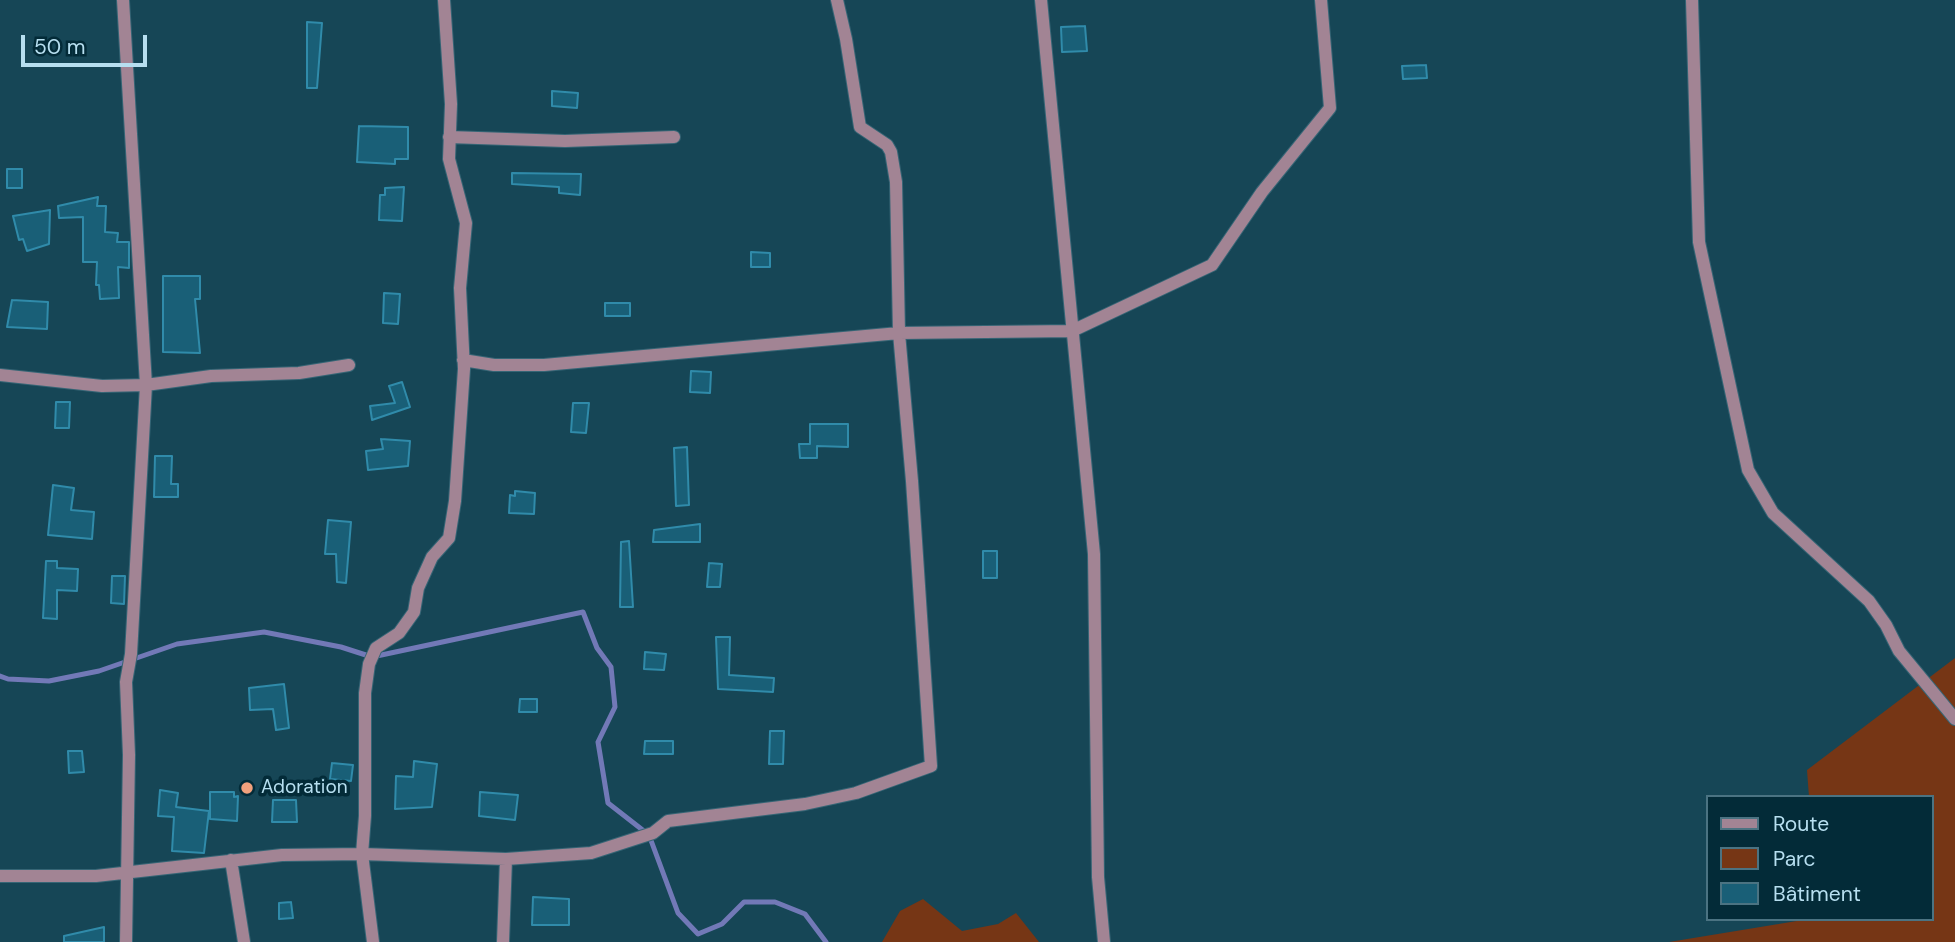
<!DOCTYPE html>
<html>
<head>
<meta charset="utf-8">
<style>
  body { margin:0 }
  #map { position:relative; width:1955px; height:942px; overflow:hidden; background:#164656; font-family:"DM Sans",sans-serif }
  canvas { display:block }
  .legend { position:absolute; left:1706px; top:795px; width:228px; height:126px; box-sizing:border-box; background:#032b38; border:2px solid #4b7382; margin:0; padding:9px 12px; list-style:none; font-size:21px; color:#b7dff0 }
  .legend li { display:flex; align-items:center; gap:14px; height:35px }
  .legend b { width:35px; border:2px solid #4b7382 }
  .scale { position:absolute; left:21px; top:35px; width:126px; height:32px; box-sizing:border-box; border:4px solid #b7dff0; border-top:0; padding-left:9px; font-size:21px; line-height:24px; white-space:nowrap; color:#b7dff0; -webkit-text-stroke:5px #032b38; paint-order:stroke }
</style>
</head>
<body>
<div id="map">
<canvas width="1955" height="942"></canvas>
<ul class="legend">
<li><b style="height:9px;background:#a28494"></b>Route</li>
<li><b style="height:19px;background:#763615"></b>Parc</li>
<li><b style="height:19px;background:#195f77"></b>Bâtiment</li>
</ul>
<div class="scale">50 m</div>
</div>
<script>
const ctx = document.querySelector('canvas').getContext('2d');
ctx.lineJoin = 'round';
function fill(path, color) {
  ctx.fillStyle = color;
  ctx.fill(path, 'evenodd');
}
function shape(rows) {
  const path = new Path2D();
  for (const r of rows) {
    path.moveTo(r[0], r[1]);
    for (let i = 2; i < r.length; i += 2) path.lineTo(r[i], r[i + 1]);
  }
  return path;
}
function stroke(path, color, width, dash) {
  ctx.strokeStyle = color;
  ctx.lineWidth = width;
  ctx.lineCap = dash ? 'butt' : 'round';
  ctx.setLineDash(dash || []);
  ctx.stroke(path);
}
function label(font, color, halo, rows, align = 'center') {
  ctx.font = font + ' "DM Sans",sans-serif';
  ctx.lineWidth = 7;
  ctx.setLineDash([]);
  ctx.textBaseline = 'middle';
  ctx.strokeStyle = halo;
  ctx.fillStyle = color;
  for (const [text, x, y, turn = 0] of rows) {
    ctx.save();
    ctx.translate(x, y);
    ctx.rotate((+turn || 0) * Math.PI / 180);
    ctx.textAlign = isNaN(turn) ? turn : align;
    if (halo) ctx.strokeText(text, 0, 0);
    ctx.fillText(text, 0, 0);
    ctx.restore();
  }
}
const green = shape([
  [1955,658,1955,942,1669,942,1809,919,1932,919,1932,797,1809,797,1807,770],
  [923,899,962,931,998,924,1016,913,1039,942,882,942,900,911]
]);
const stream = shape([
  [0,676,8,679,49,681,99,671,177,644,264,632,341,647,372,657,583,612,597,648,611,667,615,707,598,742,608,803,649,835,678,913,698,934,722,924,744,902,775,902,805,914,826,942]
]);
const building = shape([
  [307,22,322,23,317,88,307,88,307,22],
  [1085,26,1087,51,1062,52,1061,27,1085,26],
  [1426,65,1427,78,1403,79,1402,66,1426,65],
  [552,91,578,93,577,108,552,106,552,91],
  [359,126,408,127,408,159,395,159,395,164,357,162,359,126],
  [7,169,22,169,22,188,7,188,7,169],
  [512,173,581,174,580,195,559,193,559,187,512,184,512,173],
  [404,187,402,221,379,220,380,195,385,195,385,188,404,187],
  [98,197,97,206,106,206,105,232,118,233,117,242,129,242,129,268,118,267,119,298,100,299,99,285,96,285,97,262,83,262,83,217,59,218,58,206,98,197],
  [50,210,49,244,27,251,23,239,19,240,13,216,50,210],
  [751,252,770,253,770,267,751,267,751,252],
  [163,276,200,276,200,299,195,299,200,353,163,352,163,276],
  [384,293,400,294,398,324,383,323,384,293],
  [12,300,48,302,47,329,7,327,12,300],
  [605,303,630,303,630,316,605,316,605,303],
  [691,371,711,372,710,393,690,392,691,371],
  [402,382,410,407,372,420,370,406,395,403,389,386,402,382],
  [56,402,70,402,69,428,55,428,56,402],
  [573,403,589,403,586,433,571,432,573,403],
  [810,424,848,424,848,447,817,446,817,458,800,458,799,444,810,444,810,424],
  [381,439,410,441,408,466,368,470,366,451,383,449,381,439],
  [687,447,689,505,676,506,674,448,687,447],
  [155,456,172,456,171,484,178,484,178,497,154,497,155,456],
  [53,485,74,488,71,510,94,512,92,539,48,535,53,485],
  [515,491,535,493,534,514,509,513,510,495,515,496,515,491],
  [328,520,351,522,346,583,337,582,336,554,325,554,328,520],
  [700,524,700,542,653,542,654,530,700,524],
  [629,541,633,607,620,607,621,542,629,541],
  [983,551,997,551,997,578,983,578,983,551],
  [46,561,57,561,57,568,78,569,77,591,57,590,57,619,43,618,46,561],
  [709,563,722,564,720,587,707,587,709,563],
  [112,576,125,576,124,604,111,603,112,576],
  [716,637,730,637,729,675,774,678,773,692,718,689,716,637],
  [645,652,666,654,664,670,644,669,645,652],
  [284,684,289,728,276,730,273,709,250,710,249,688,284,684],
  [520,699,537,699,537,712,519,712,520,699],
  [770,731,784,731,783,764,769,764,770,731],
  [645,741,673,741,673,754,644,754,645,741],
  [68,751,82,751,84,772,69,773,68,751],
  [414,761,437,764,432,807,395,809,396,776,413,777,414,761],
  [332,763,353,765,351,781,330,779,332,763],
  [160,790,178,793,176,807,209,811,204,853,172,851,174,817,158,816,160,790],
  [210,792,234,792,234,797,238,796,237,821,210,819,210,792],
  [480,792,518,795,515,820,479,816,480,792],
  [273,800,296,800,297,822,272,822,273,800],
  [533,897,569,899,569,925,532,925,533,897],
  [291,902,293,918,279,919,279,903,291,902],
  [104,927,104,942,64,942,64,936,104,927]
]);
const minor = shape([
  [123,0,146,385,131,654,126,682,129,755,126,942],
  [1041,0,1094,554,1098,877,1104,942],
  [1692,0,1699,242,1748,470,1773,513,1869,601,1886,625,1899,651,1955,719],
  [449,137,565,141,674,137],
  [463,360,494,365,544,365,899,333,1072,331,1212,265,1262,192,1330,108,1321,0],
  [0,375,102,386,146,385,211,376,299,373,349,365],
  [231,860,244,942],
  [0,876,96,876,282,855,362,854,506,859,591,853,653,833,668,821,805,804,856,793,931,766,912,481,899,333,896,182,891,152,887,145,860,127,846,39,837,0],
  [373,942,362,854,365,816,365,693,369,664,376,648,399,633,414,612,418,588,432,557,449,538,455,501,464,369,460,288,466,223,449,159,451,104,444,0],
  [503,942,506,859]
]);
const markers = [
  [247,788,7,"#f1a17d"]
];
const poiNames = [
  ["Adoration",261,788]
];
fill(green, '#763615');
stroke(stream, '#7279b7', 5);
fill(building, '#195f77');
stroke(building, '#308baa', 2);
stroke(minor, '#366575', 14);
stroke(minor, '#a28494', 12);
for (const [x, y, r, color] of markers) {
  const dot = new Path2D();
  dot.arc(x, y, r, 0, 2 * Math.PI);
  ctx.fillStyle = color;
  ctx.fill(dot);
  stroke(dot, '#032b38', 2.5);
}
label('19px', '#b7dff0', '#032b38', poiNames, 'left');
</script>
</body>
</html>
